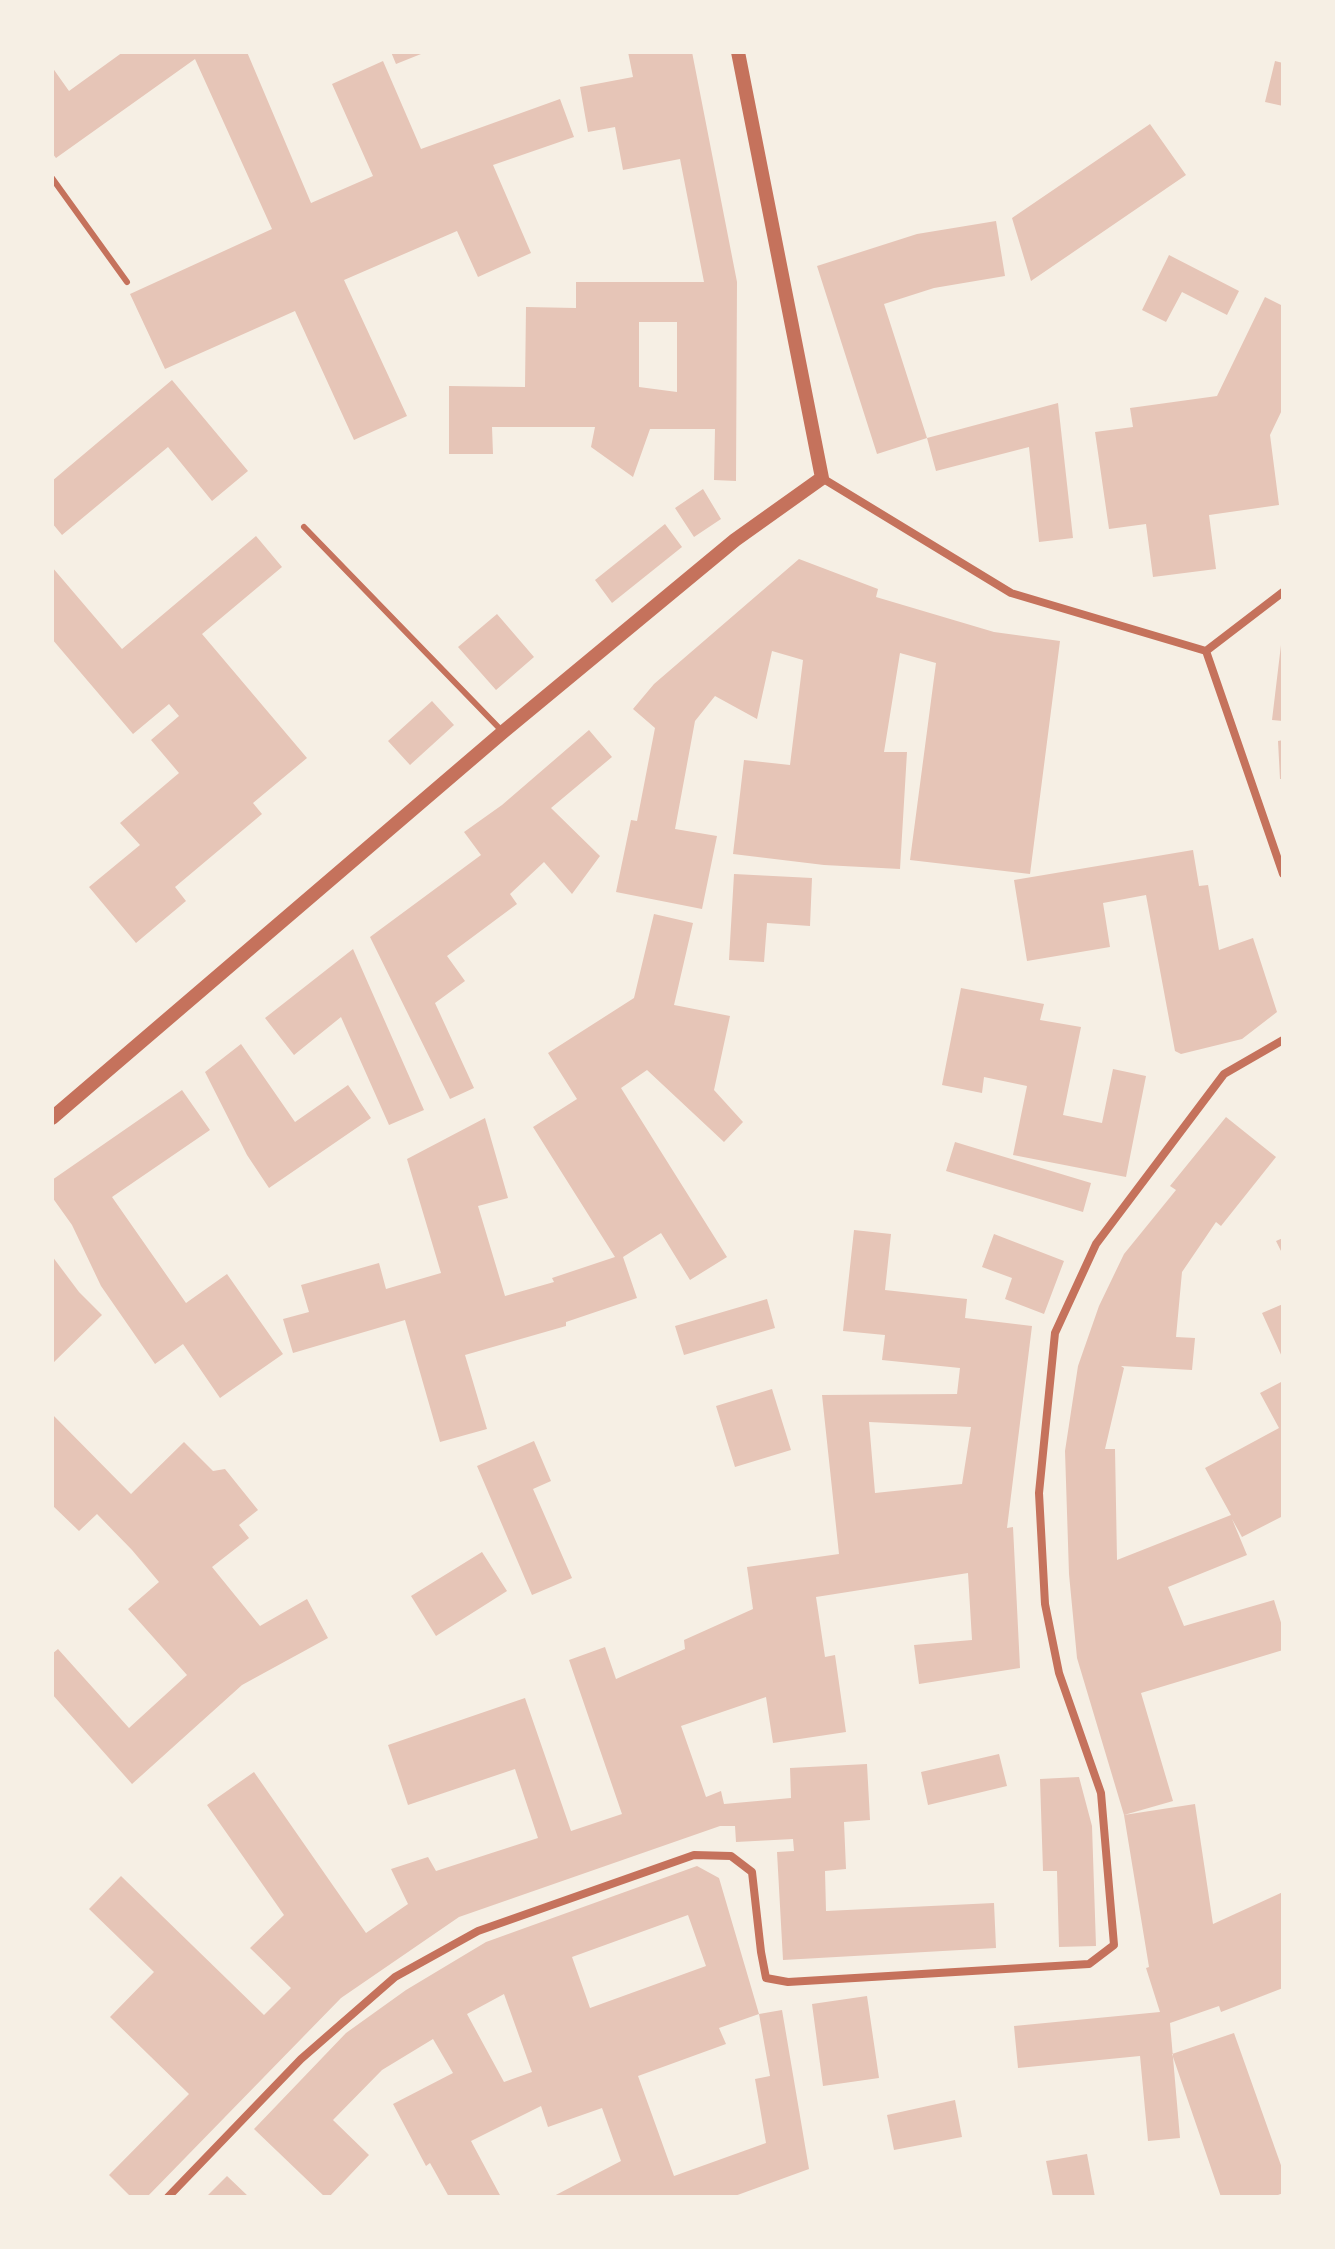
<!DOCTYPE html>
<html>
<head>
<meta charset="utf-8">
<style>
  body { margin:0 }
  #map { position:relative; width:1335px; height:2249px; overflow:hidden; background:#f6efe4; font-family:"Noto Sans",sans-serif }
  canvas { display:block }
  .frame { position:absolute; inset:0; border:54px solid #f6efe4; pointer-events:none }
</style>
</head>
<body>
<div id="map">
<canvas width="1335" height="2249"></canvas>
<div class="frame"></div>
</div>
<script>
const ctx = document.querySelector('canvas').getContext('2d');
ctx.lineJoin = 'round';
function fill(path, color) {
  ctx.fillStyle = color;
  ctx.fill(path, 'evenodd');
}
function shape(rows) {
  const path = new Path2D();
  for (const r of rows) {
    path.moveTo(r[0], r[1]);
    for (let i = 2; i < r.length; i += 2) path.lineTo(r[i], r[i + 1]);
  }
  return path;
}
function stroke(path, color, width, dash) {
  ctx.strokeStyle = color;
  ctx.lineWidth = width;
  ctx.lineCap = dash ? 'butt' : 'round';
  ctx.setLineDash(dash || []);
  ctx.stroke(path);
}
const building = shape([
  [123,52,247,52,311,203,373,176,332,84,383,61,421,149,560,99,574,137,493,165,531,253,478,277,457,231,344,280,407,416,354,440,295,311,165,369,130,294,272,229,195,59,56,158,52,153,52,67,69,91],
  [391,52,426,52,396,64],
  [628,52,692,52,737,282,736,481,714,480,715,429,650,429,633,477,591,447,595,427,492,427,493,454,449,454,449,386,525,387,526,307,576,308,576,282,704,282,680,159,623,170,615,127,588,132,580,87,633,77],
  [639,322,677,322,677,392,639,387],
  [1275,61,1283,63,1283,106,1265,102],
  [1150,124,1186,175,1031,281,1012,218],
  [996,221,1005,276,934,288,884,304,927,438,877,454,817,266,917,234],
  [1169,255,1239,291,1227,315,1182,292,1166,322,1142,310],
  [1265,297,1283,306,1283,408,1270,435,1279,505,1209,515,1216,569,1153,577,1146,524,1109,529,1095,432,1133,427,1130,408,1217,396],
  [172,380,248,471,212,501,168,447,62,535,52,523,52,481],
  [1058,403,1073,538,1039,542,1029,447,936,471,927,438],
  [703,489,721,519,694,537,675,508],
  [665,524,682,547,612,603,595,580],
  [256,536,282,567,202,634,307,758,253,803,262,814,175,887,186,901,136,943,89,887,140,845,120,823,179,773,151,740,179,716,169,704,133,734,52,639,52,567,122,649],
  [799,559,878,589,876,597,994,632,1060,641,1030,874,910,860,936,663,900,653,884,752,907,752,900,869,824,865,733,854,744,760,790,765,803,660,772,651,757,719,715,696,695,721,675,829,717,836,702,909,616,892,631,820,637,821,655,728,633,709,654,684],
  [497,614,534,657,496,690,458,647],
  [1281,645,1283,645,1283,721,1272,720],
  [432,701,454,725,410,765,388,741],
  [589,730,612,757,551,808,600,856,572,894,544,862,510,894,517,904,447,956,465,981,435,1003,474,1088,450,1099,370,937,481,855,464,832,502,805],
  [1283,740,1283,779,1280,779,1278,741],
  [1193,850,1199,886,1208,885,1219,950,1253,938,1277,1012,1242,1039,1181,1054,1175,1051,1146,895,1103,903,1110,947,1027,961,1014,880],
  [734,874,812,878,810,926,767,923,764,962,729,960],
  [654,914,693,923,674,1005,730,1016,714,1090,743,1122,724,1142,647,1070,621,1088,727,1257,690,1280,661,1233,623,1257,637,1298,566,1322,566,1326,465,1355,487,1429,440,1442,405,1320,293,1353,283,1319,309,1312,301,1285,379,1263,386,1289,441,1273,407,1159,485,1118,508,1198,478,1206,505,1296,554,1282,552,1278,615,1257,533,1127,577,1099,548,1053,634,998],
  [353,949,424,1110,389,1125,341,1017,294,1055,265,1018],
  [961,988,1044,1004,1040,1020,1081,1027,1063,1115,1102,1123,1113,1069,1146,1076,1126,1177,1013,1155,1027,1086,984,1077,982,1093,942,1085],
  [241,1044,295,1122,348,1085,371,1118,269,1188,247,1155,205,1072],
  [182,1090,210,1130,112,1197,186,1303,227,1274,283,1354,220,1398,183,1344,155,1364,101,1286,72,1225,52,1197,52,1180],
  [1226,1117,1276,1157,1221,1226,1216,1222,1182,1272,1176,1337,1195,1338,1192,1370,1121,1366,1124,1368,1105,1449,1115,1449,1117,1560,1231,1515,1205,1468,1279,1428,1260,1393,1283,1381,1283,1516,1242,1537,1232,1519,1247,1555,1168,1587,1184,1626,1274,1600,1283,1629,1283,1650,1141,1693,1173,1801,1124,1815,1077,1658,1069,1574,1065,1451,1078,1366,1099,1306,1124,1254,1176,1190,1170,1186],
  [955,1142,1091,1183,1083,1212,946,1171],
  [854,1230,891,1234,885,1290,967,1299,965,1318,1032,1326,1007,1528,1013,1527,1020,1668,919,1684,914,1645,972,1640,968,1573,816,1597,825,1657,835,1655,846,1732,773,1743,766,1697,681,1726,706,1797,721,1791,724,1804,791,1798,790,1768,867,1764,870,1820,844,1822,846,1869,825,1871,826,1911,994,1903,996,1948,783,1960,777,1852,794,1851,793,1839,736,1842,735,1826,720,1826,459,1917,341,1998,147,2197,131,2197,109,2175,189,2094,110,2017,154,1972,89,1909,121,1876,264,2015,291,1988,250,1948,284,1915,207,1805,254,1772,366,1933,408,1904,391,1869,428,1857,436,1871,538,1838,515,1769,408,1805,388,1745,525,1698,571,1831,622,1814,569,1660,605,1647,616,1679,685,1649,684,1640,753,1609,747,1567,839,1554,822,1395,957,1394,960,1368,882,1360,885,1335,843,1331],
  [869,1422,971,1427,962,1484,875,1493],
  [994,1234,1064,1261,1044,1314,1005,1299,1012,1278,982,1267],
  [1283,1238,1283,1255,1276,1241],
  [52,1256,79,1292,102,1315,52,1364],
  [767,1299,775,1328,684,1355,675,1326],
  [1283,1304,1283,1359,1262,1313],
  [772,1389,791,1450,735,1467,716,1406],
  [52,1414,131,1494,184,1442,213,1471,225,1469,258,1510,239,1525,249,1538,212,1567,260,1626,307,1599,328,1638,242,1685,132,1784,52,1694,52,1654,58,1649,129,1728,187,1675,128,1609,159,1582,132,1550,97,1514,79,1531,52,1505],
  [534,1441,551,1481,533,1489,572,1578,532,1595,477,1466],
  [482,1552,507,1591,436,1636,411,1596],
  [999,1754,1007,1786,928,1805,921,1772],
  [1079,1777,1092,1826,1096,1946,1059,1947,1057,1871,1043,1871,1040,1779],
  [1195,1804,1213,1924,1283,1892,1283,1988,1221,2012,1219,2006,1170,2023,1180,2138,1148,2141,1140,2056,1018,2068,1014,2026,1160,2012,1146,1968,1149,1967,1124,1815],
  [697,1866,719,1878,759,2014,719,2028,726,2044,638,2076,674,2176,766,2143,755,2079,770,2076,759,2014,782,2010,809,2169,732,2197,552,2197,621,2161,602,2108,548,2127,541,2106,471,2141,501,2197,449,2197,430,2163,426,2166,393,2104,453,2073,433,2039,382,2070,333,2120,369,2155,329,2197,325,2197,254,2129,346,2033,406,1990,486,1942],
  [688,1915,706,1966,590,2008,572,1957],
  [504,1994,532,2072,504,2082,467,2014],
  [867,1996,879,2078,823,2086,812,2004],
  [1234,2033,1283,2171,1283,2193,1273,2197,1221,2197,1172,2054],
  [955,2100,962,2137,894,2150,887,2115],
  [1087,2154,1095,2197,1053,2197,1046,2161],
  [227,2176,249,2197,206,2197]
]);
const service = shape([
  [52,178,127,282],
  [304,527,503,732]
]);
const minor = shape([
  [822,478,1011,593,1206,651,1283,874],
  [1206,651,1283,592],
  [168,2197,301,2059,395,1977,478,1931,694,1855,731,1856,752,1872,761,1952,766,1978,788,1982,1089,1964,1114,1945,1101,1793,1059,1673,1045,1604,1039,1493,1055,1333,1096,1244,1224,1074,1283,1040]
]);
const tertiary = shape([
  [52,1118,503,732,735,540,822,478,738,52]
]);
fill(building, '#e6c5b7');
stroke(service, '#c5725c', 6);
stroke(minor, '#c5725c', 8);
stroke(tertiary, '#c5725c', 14);
</script>
</body>
</html>
